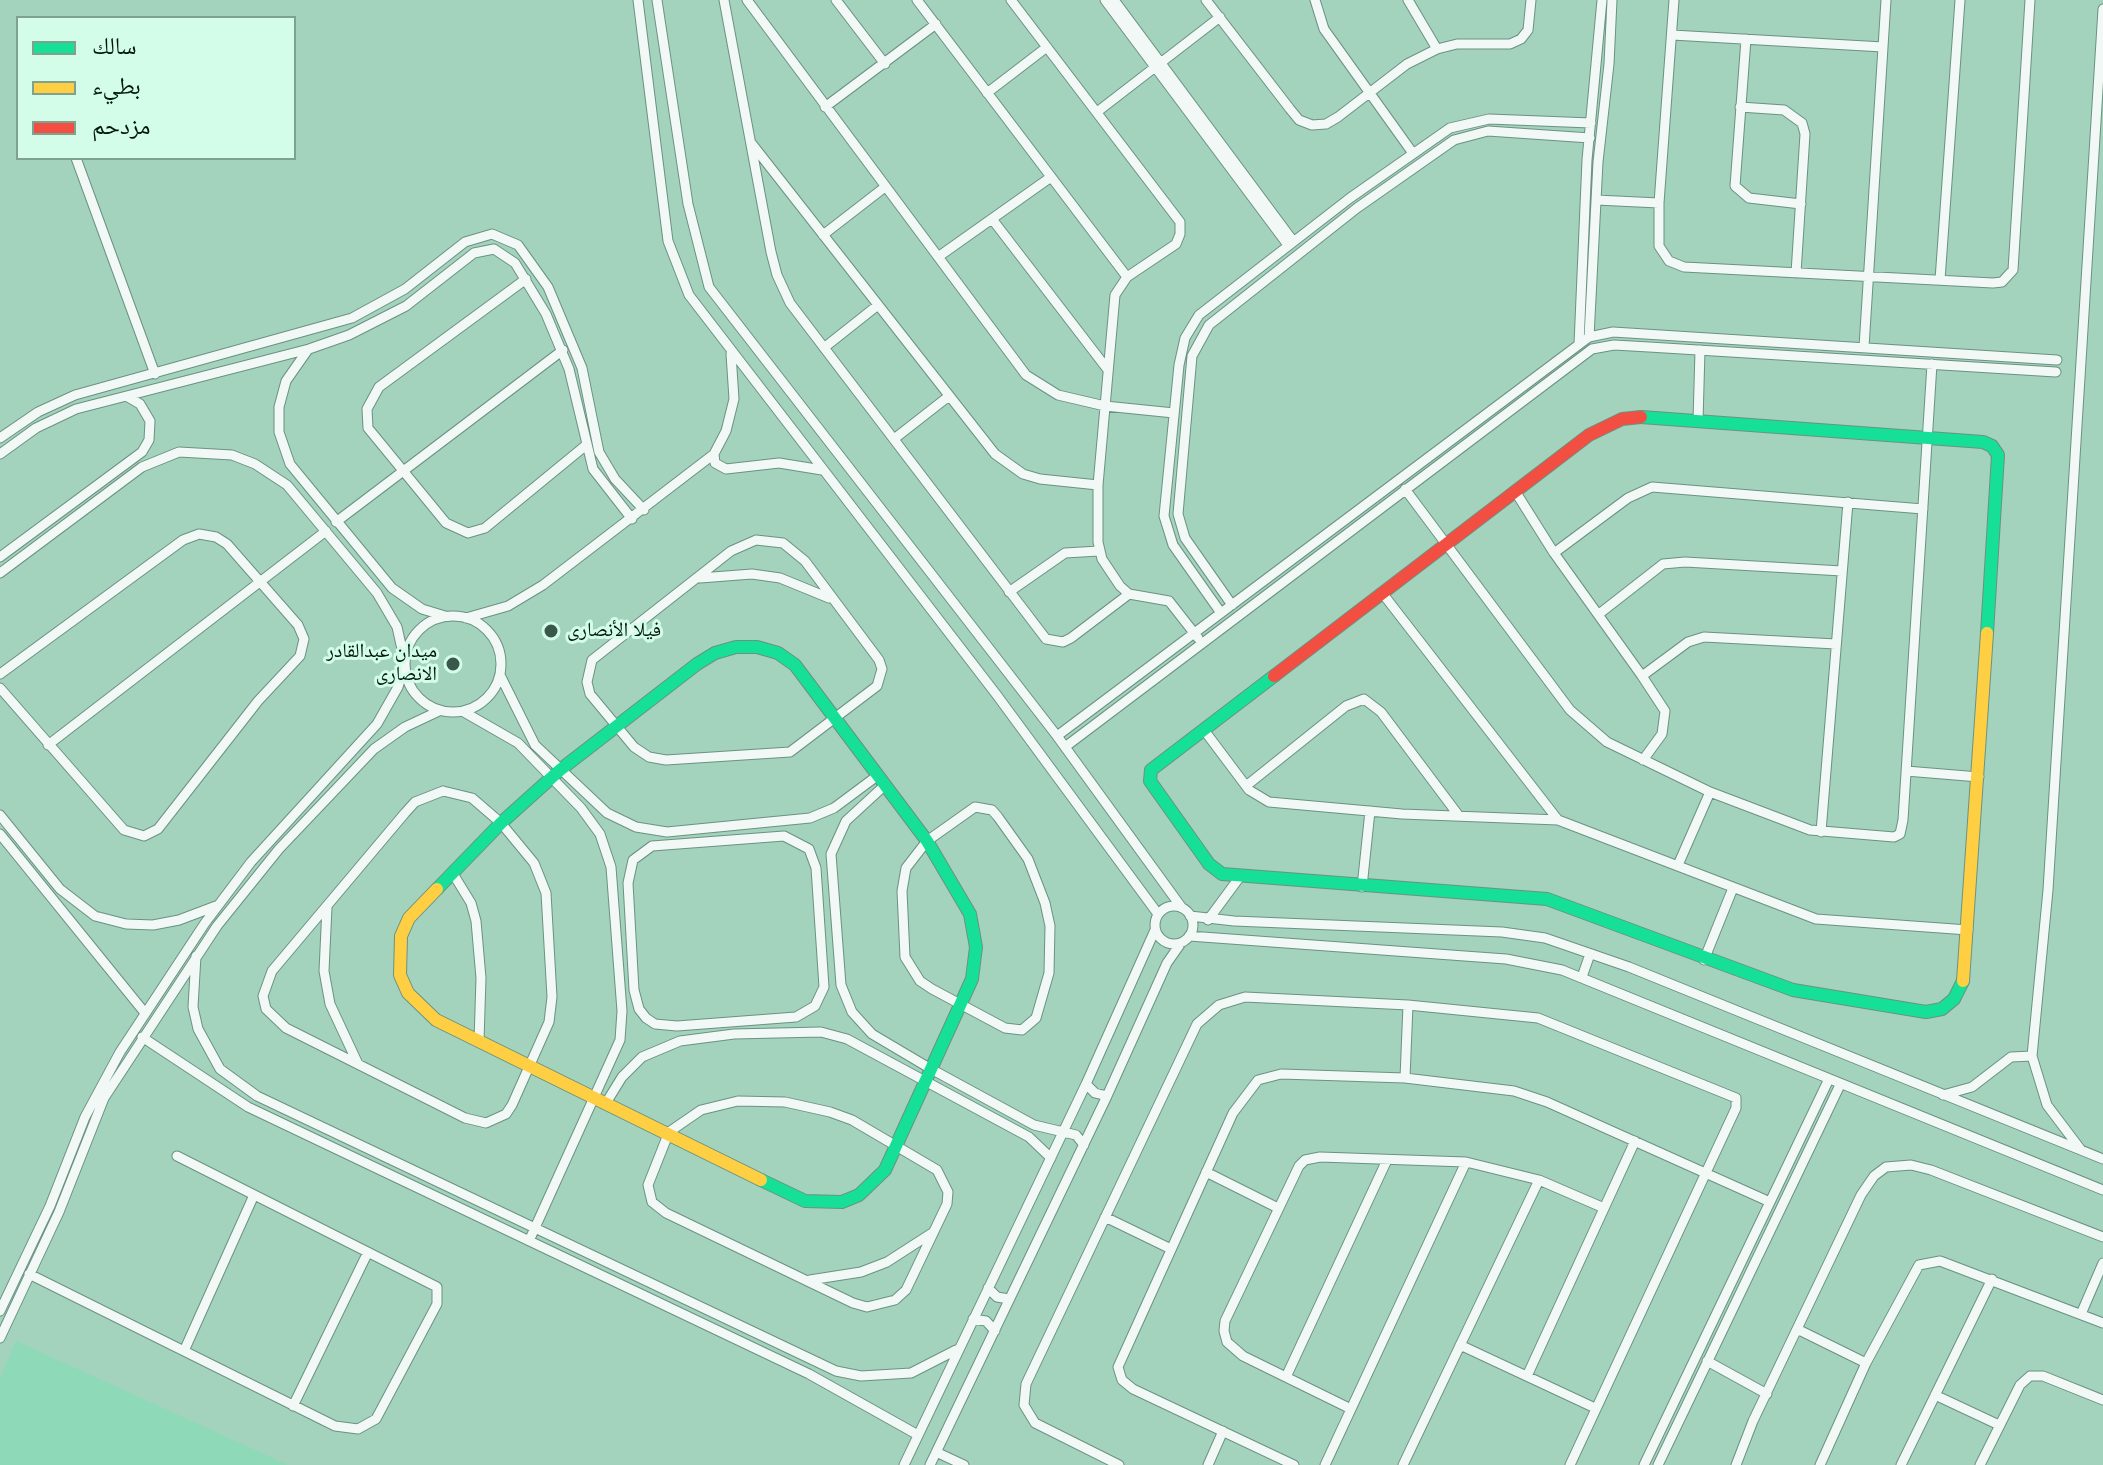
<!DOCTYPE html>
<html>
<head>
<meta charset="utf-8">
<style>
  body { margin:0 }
  #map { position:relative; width:2103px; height:1465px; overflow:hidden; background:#a3d2bd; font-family:"Nunito Sans","Noto Naskh Arabic",sans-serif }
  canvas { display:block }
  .legend { position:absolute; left:16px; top:16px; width:280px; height:144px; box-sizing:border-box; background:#d3fde8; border:2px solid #7fa190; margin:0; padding:10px 14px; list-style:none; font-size:24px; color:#00170d }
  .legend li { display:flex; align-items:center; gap:16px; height:40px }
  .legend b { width:40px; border:2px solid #7fa190 }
</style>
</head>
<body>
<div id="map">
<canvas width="2103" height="1465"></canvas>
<ul class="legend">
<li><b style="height:10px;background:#16e098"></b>سالك</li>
<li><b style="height:10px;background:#ffcf43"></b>بطيء</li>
<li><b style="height:10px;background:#f24e42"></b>مزدحم</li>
</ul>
</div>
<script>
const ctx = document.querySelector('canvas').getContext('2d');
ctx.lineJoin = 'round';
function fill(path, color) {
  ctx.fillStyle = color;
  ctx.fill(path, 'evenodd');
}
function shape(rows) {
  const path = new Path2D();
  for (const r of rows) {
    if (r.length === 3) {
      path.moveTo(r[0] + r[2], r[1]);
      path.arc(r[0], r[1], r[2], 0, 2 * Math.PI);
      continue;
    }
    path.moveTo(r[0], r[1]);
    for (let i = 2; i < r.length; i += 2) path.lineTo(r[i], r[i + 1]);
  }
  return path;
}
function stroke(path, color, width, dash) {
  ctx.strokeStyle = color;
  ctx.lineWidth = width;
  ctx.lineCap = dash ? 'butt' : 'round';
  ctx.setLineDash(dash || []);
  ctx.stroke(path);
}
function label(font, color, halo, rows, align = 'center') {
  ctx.font = font + ' "Nunito Sans","Noto Naskh Arabic",sans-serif';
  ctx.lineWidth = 6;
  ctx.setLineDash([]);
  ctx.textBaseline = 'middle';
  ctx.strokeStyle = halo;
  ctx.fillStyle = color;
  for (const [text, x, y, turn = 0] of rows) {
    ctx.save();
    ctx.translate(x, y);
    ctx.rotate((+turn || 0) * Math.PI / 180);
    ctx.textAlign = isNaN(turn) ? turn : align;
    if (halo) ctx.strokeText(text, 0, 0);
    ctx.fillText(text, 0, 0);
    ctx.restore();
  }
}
const built = shape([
  [16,1341,288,1465,0,1465,0,1379]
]);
const street = shape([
  [638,0,668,241,689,295,996,694,1158,914],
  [657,0,688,204,709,287,1057,736,1182,908],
  [724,0,771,252,777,275,790,303,1046,639,1063,642,1071,638,1129,594],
  [747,0,1026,375,1058,395,1105,406,1174,413],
  [836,0,885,64],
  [917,0,1127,277],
  [1011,0,1180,222,1180,234,1176,244,1127,277,1115,295,1098,485,1098,542,1102,559,1120,586,1129,594,1169,601,1198,638],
  [1105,0,1288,245],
  [1114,0,1293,241],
  [1206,0,1290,109,1299,120,1312,125,1326,124,1338,117,1407,64,1437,49,1457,44,1510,44,1521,39,1528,30,1531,0],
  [1315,0,1324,29,1412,152],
  [1408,0,1437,49],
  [1674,0,1659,203,1659,246,1669,261,1684,267,1993,283,2002,282,2013,270,2030,0],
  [1672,35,1883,47],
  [1746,39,1735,186,1749,198,1801,204],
  [987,93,1047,47],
  [825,107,936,24],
  [1740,107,1784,110,1802,123,1805,134,1796,273],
  [1097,112,1220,17],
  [752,144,995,454,1023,474,1040,479,1098,485],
  [76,158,155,374],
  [1596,200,1659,203],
  [992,219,1108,370],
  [823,235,885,187],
  [938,257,1051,177],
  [526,279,379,387,367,409,368,428,446,523,468,533,485,528,585,446],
  [1940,280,1960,0],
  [1589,337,1598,162,1609,64,1612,0],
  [1579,344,1587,160,1602,0],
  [825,347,878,305],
  [1864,347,1886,0],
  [307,351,286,381,279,407,279,432,290,464,392,588,422,609,445,616],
  [731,354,734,399,726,431,714,454,715,463,726,469,779,463,822,470],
  [1698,421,1700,350],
  [0,438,38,412,75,395,352,318,405,289,465,242,492,234,518,245,548,287,582,368,599,452,615,479,644,510],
  [894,439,949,396],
  [0,454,36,428,76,409,309,349,349,335,406,306,474,253,494,249,515,263,546,314,569,369,593,469,632,519],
  [1405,489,1570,710,1607,742,1710,792,1810,830,1894,837,1900,834,1903,820,1932,364],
  [1515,491,1554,553,1642,676],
  [336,522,563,350],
  [756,540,783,543,805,561,879,660,882,669,877,686,790,752,666,760,649,757,634,747,590,694,587,682,592,660,731,551,756,540],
  [1554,553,1628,498,1652,487,1923,509],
  [0,557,142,452,149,440,150,421,140,404,128,397],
  [0,573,142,467,179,452,232,455,255,464,287,485,377,593,397,627,404,658],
  [700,578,752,574,780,578,829,598],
  [1009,592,1065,553,1099,551],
  [1383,594,1558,820],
  [1232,605,1185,538,1178,514,1192,356,1209,325,1357,208,1454,140,1488,131,1590,138],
  [1221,613,1173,545,1164,516,1179,365,1185,338,1199,315,1350,198,1450,128,1489,119,1591,123],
  [1599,614,1663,564,1685,562,1842,571],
  [453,664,48],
  [466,618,508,606,543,585,714,454],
  [0,674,183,540,199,534,216,537,227,544,298,625,304,639,300,656,258,701,158,829,144,836,124,830,0,688],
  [500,675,535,745,607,813,636,827,667,832,810,818,834,808,877,776],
  [464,712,518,743,581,808,600,834,611,867,622,1011,620,1040,529,1241],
  [1204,730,1249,790,1269,802,1402,814,1558,820,1816,919,1968,930],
  [1057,736,1589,337,1613,332,2057,360],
  [48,745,326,531],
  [1065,747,1592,349,1614,345,1649,347,2056,372],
  [1643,760,1662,734,1665,711,1642,676,1688,642,1704,637,1836,644],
  [1906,771,1979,777],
  [884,786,846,821,831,854,841,985,852,1012,872,1034,931,1069,1034,1125,1076,1135,1084,1145],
  [1246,786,1346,706,1364,699,1381,712,1459,816],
  [443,791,472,798,501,823,534,863,546,893,552,997,549,1022,512,1105,506,1114,486,1123,465,1118,286,1028,266,1009,263,996,272,971,405,813,415,802,443,791],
  [975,807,992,810,998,817,1028,859,1045,903,1050,926,1049,973,1036,1018,1022,1030,1005,1028,932,989,920,981,905,957,902,891,906,868,927,841,975,807],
  [0,815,60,889,95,916,126,924,153,925,179,920,216,906],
  [1821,832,1848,502],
  [0,834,145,1013],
  [784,836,809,849,816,868,824,987,815,1006,796,1017,677,1026,655,1024,646,1018,639,1009,634,990,628,883,633,860,652,846,784,836],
  [1678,865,1710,792],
  [452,872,471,903,476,921,481,978,479,1041],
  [1362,887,1370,811],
  [1174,925,19],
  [327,907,324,971,330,1004,358,1064],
  [1190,916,1234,921,1502,932,1545,938,1629,967,2103,1159],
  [1208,920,1239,878],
  [1189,936,1506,959,1562,970,2103,1190],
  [196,956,193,1007,198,1029,220,1069,257,1096,836,1371,861,1376,911,1373,956,1350],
  [1704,960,1733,888],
  [1582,977,1590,954],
  [142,1037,248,1107,809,1374,918,1435],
  [1405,1078,1408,1005],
  [1086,1084,1095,1093,1107,1096],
  [1943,1095,1972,1087,2011,1057,2032,1056],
  [738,1101,785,1102,830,1112,852,1120,937,1170,948,1192,947,1204,906,1290,895,1300,867,1307,853,1303,666,1213,652,1202,648,1185,669,1132,701,1110,738,1101],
  [606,1103,622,1077,642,1057,680,1041,734,1034,821,1032,847,1039,1029,1137,1051,1158],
  [2081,1150,2047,1105,2032,1056,2048,890,2103,9],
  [1206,1172,1278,1208],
  [1105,1217,1171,1249],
  [29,1274,335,1426,358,1429,376,1419,437,1304,437,1287,177,1156],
  [810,1280,861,1272,887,1262,932,1233],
  [988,1288,997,1297,1009,1299],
  [0,1311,50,1206,85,1117,120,1052,205,923,251,862,377,724,398,687,404,667],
  [2081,1314,2103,1263],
  [973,1319,986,1321,995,1331],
  [1799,1330,1866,1363],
  [0,1338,59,1212,104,1098,217,926,279,849,374,749,405,727,439,711],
  [1460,1345,1595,1408],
  [184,1351,254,1195],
  [1707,1361,1767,1394],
  [1527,1376,1635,1141],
  [1286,1377,1387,1160],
  [1935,1395,1999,1425],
  [293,1406,368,1252],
  [1351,1409,1243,1356,1227,1342,1224,1331,1225,1321,1299,1166,1305,1160,1320,1157,1466,1162,1539,1180,1604,1208],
  [936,1452,964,1465],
  [904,1465,1086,1084,1155,930],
  [930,1465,1107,1096,1167,963,1181,943],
  [1119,1465,1035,1423,1024,1405,1026,1384,1197,1024,1219,1005,1245,997,1408,1005,1538,1018,1736,1098,1736,1108,1570,1465],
  [1208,1465,1223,1431],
  [1294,1465,1133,1389,1122,1380,1118,1367,1233,1113,1258,1080,1281,1074,1405,1078,1514,1091,1547,1102,1770,1202],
  [1325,1465,1466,1162],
  [1403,1465,1539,1180],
  [1644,1465,1828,1081],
  [1658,1465,1840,1085],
  [1736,1465,1753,1421,1861,1195,1874,1176,1886,1167,1911,1165,1931,1170,2103,1237],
  [1820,1465,1866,1363,1919,1265,1940,1261,2103,1323],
  [1901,1465,1992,1279],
  [1980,1465,2020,1385,2030,1376,2043,1376,2103,1400]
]);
const fast = shape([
  [1641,417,1983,442,1992,446,1998,455,1987,633],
  [736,647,757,647,778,653,795,665,927,841,970,914,976,947,972,979,885,1170,859,1195,842,1202,805,1201,761,1180],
  [1274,676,1151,770,1150,781,1209,864,1222,874,1547,899,1793,990,1926,1012,1942,1009,1954,999,1963,981],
  [437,889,501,823,560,770,697,664,715,653,736,647]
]);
const slow = shape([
  [437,889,409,918,401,936,400,975,408,993,436,1020,761,1180],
  [1963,981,1987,633]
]);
const jam = shape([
  [1274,676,1589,435,1622,419,1641,417]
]);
const markers = [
  [551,631,8,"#39584b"],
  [453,664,8,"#39584b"]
];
const poiNames = [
  ["فيلا الأنصارى",567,631],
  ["ميدان عبدالقادر",437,652,"right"],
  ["الانصارى",437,675,"right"]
];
fill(built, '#8ed9b8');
stroke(street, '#6b9282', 11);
stroke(fast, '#6b9282', 14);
stroke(slow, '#6b9282', 14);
stroke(jam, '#6b9282', 14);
stroke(street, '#f1f8f5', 9);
stroke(fast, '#16e098', 12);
stroke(slow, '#ffcf43', 12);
stroke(jam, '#f24e42', 12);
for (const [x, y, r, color] of markers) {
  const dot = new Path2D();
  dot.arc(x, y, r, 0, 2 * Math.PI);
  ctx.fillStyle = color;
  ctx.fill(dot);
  stroke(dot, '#d3fde8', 3);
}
label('20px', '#00170d', '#d3fde8', poiNames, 'left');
</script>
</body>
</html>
